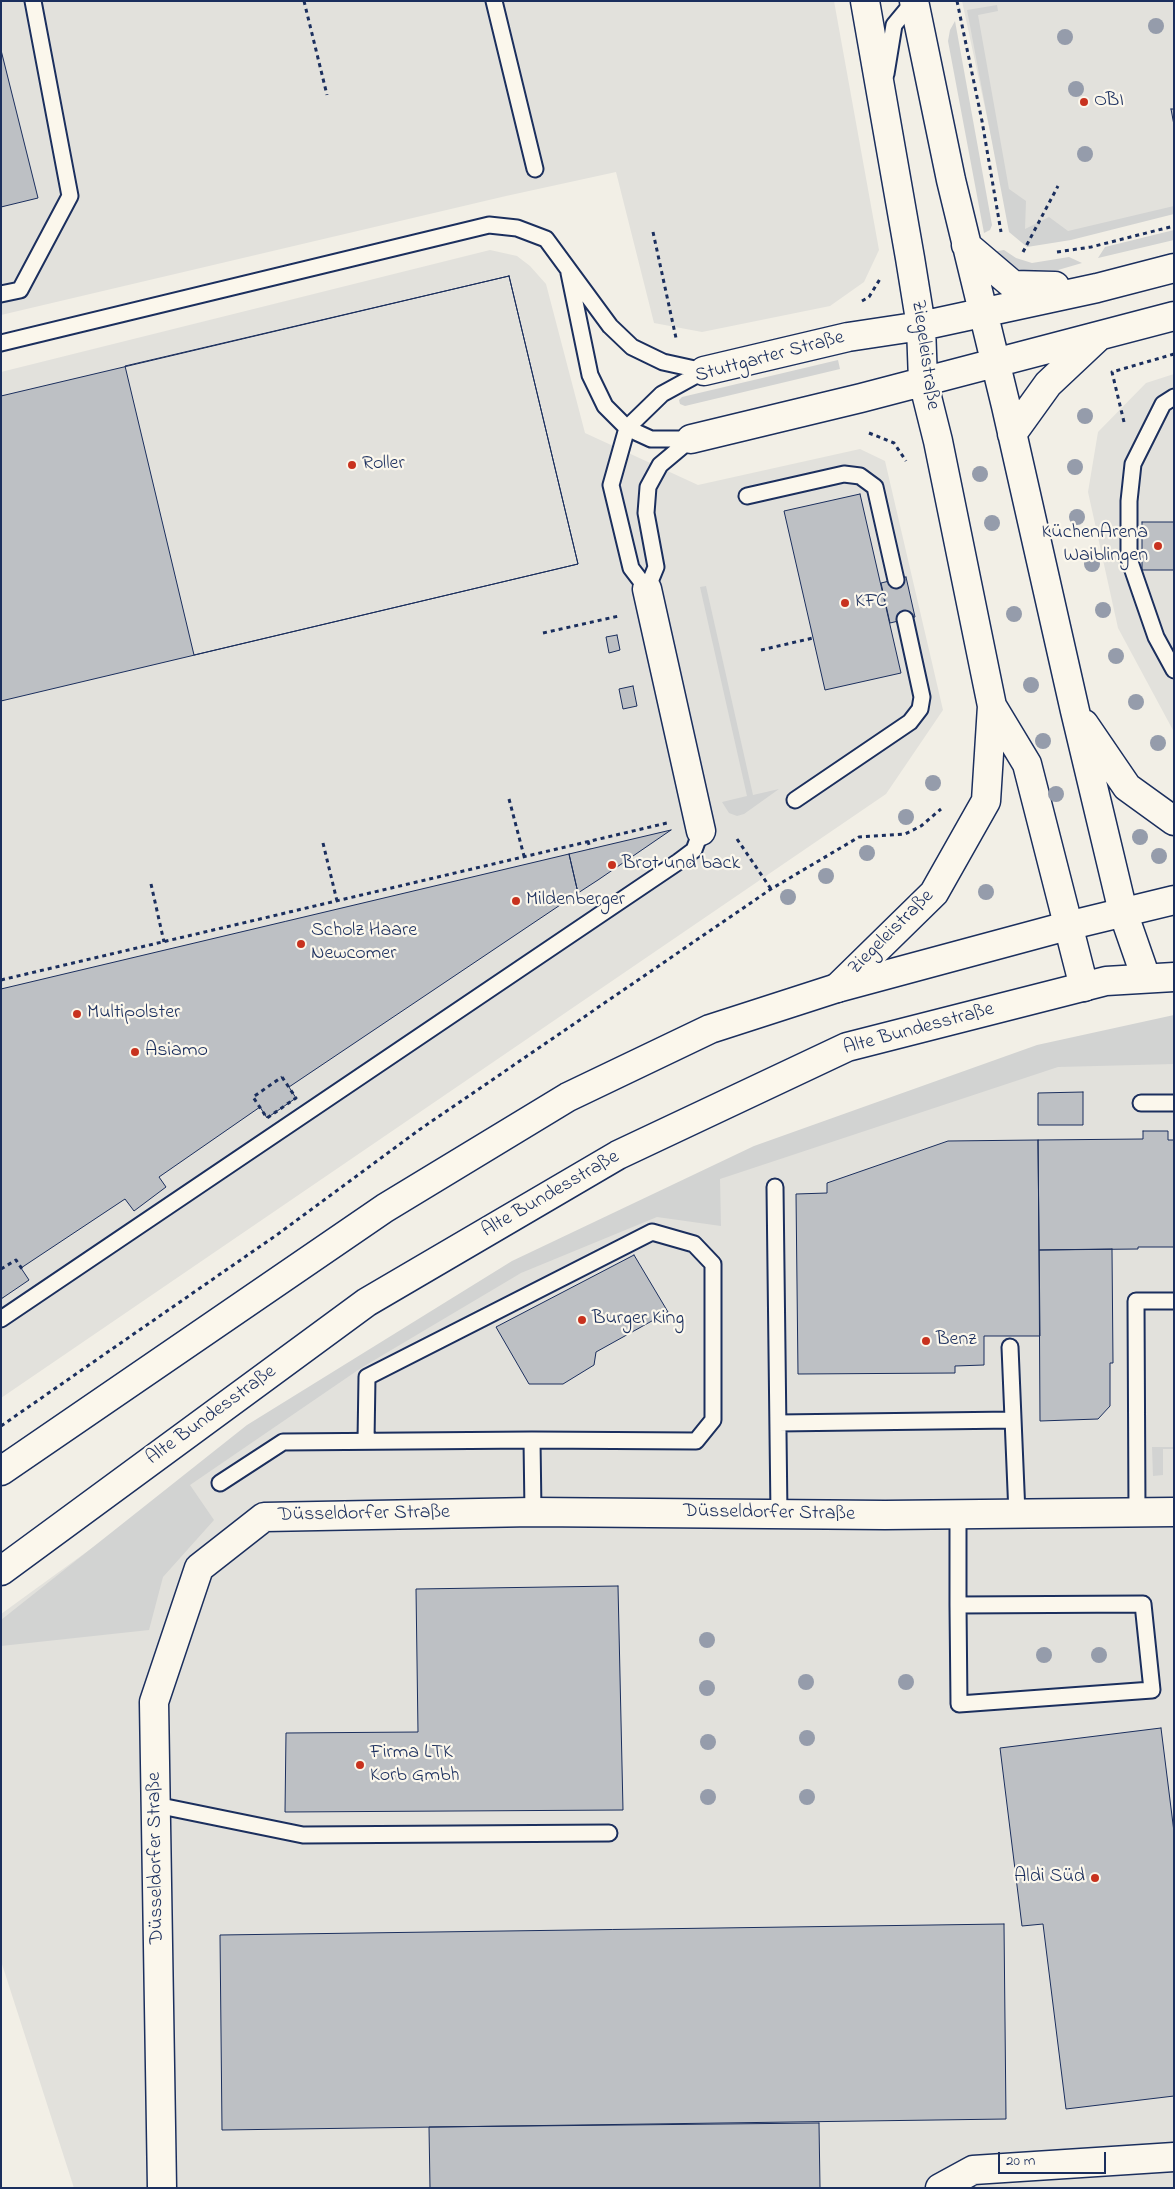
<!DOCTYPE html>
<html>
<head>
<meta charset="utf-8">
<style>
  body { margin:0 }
  #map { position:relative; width:1175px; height:2189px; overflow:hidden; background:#f2efe6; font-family:"Indie Flower",sans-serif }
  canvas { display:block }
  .frame { position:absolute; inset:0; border:2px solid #1b2f5e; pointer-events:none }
  .scale { position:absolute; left:998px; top:2152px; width:108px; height:22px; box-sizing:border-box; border:2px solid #1b2f5e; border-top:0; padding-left:6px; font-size:15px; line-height:18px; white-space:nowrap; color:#1b2f5e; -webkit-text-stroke:4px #fbf7ec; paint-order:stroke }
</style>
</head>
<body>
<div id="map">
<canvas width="1175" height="2189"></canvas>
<div class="frame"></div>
<div class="scale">20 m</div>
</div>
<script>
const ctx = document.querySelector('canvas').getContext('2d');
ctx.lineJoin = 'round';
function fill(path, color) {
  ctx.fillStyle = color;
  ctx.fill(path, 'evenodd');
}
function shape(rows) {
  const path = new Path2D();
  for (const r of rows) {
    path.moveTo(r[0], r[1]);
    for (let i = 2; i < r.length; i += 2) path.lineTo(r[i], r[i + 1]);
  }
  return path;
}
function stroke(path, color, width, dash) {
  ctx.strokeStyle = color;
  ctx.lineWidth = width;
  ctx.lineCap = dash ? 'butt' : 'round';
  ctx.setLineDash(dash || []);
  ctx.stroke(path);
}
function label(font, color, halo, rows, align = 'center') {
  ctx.font = font + ' "Indie Flower",sans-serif';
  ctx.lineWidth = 4.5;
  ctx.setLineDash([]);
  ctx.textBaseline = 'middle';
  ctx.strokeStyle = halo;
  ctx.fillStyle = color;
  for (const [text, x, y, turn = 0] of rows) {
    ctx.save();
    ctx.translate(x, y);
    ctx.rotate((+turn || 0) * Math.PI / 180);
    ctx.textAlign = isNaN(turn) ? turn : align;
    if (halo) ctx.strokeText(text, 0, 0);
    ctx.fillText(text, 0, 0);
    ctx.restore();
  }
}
const built = shape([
  [1,1,834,1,879,250,864,282,830,306,702,332,654,323,616,172,506,196,1,315],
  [962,1,1174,1,1174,210,1037,243,1010,224],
  [490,250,517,256,530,266,546,284,585,433,698,485,860,449,885,461,943,710,886,794,1,1398,1,372],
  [1174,374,1174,732,1118,628,1088,492,1098,432,1146,383],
  [1174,1026,1174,2188,74,2188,1,1961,1,1614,326,1378,722,1164]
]);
const green = shape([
  [997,5,998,11,978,15,1009,189,1026,201,1025,229,1049,217,1068,231,1174,206,1174,214,1071,240,1027,247,1009,232,967,10],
  [955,21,992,225,990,230,984,233,948,41,950,30],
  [1174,230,1174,240,1098,258,1105,247],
  [1004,250,1016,258,1032,263,1069,257,1082,263,1058,270,1021,270,1006,264,992,252],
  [838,360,840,369,685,406,680,404,679,400,682,397],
  [706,586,753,795,779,789,744,814,737,816,729,813,722,802,747,796,700,587],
  [1174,1015,1174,1064,1058,1067,720,1179,721,1226,657,1217,521,1273,361,1368,190,1485,214,1520,163,1577,149,1630,1,1646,1,1620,247,1425,512,1261,754,1146,1037,1045],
  [1152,1447,1174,1447,1174,1449,1163,1449,1163,1475,1153,1476]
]);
const building = shape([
  [1,50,38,198,1,207,1,50],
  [1171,109,1174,109,1174,125,1171,109],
  [509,276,578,564,194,655,125,366,509,276],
  [509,276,578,564,1,701,1,396,509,276],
  [860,494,901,673,825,690,784,511,860,494],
  [1142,522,1174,522,1174,570,1142,570,1142,522],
  [906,577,915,617,890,623,881,583,906,577],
  [617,635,620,650,609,653,606,637,617,635],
  [633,686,637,706,623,709,619,689,633,686],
  [671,830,598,880,578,893,569,854,671,830],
  [569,854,578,893,289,1087,296,1098,267,1118,260,1107,159,1177,166,1187,134,1211,125,1199,21,1268,29,1280,1,1299,1,989,569,854],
  [1083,1092,1083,1125,1038,1125,1038,1093,1083,1092],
  [1143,1131,1168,1131,1168,1140,1174,1140,1174,1247,1138,1247,1138,1249,1039,1250,1038,1140,1143,1139,1143,1131],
  [1038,1140,1040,1336,984,1336,984,1365,955,1366,955,1373,798,1374,796,1194,827,1193,827,1183,948,1141,1038,1140],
  [1112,1249,1113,1363,1110,1363,1110,1406,1098,1419,1040,1421,1039,1250,1112,1249],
  [634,1255,668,1312,596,1352,594,1365,563,1384,529,1384,496,1327,634,1255],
  [618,1586,623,1810,285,1812,286,1733,418,1732,416,1589,618,1586],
  [1161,1728,1174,1832,1174,2096,1066,2109,1043,1924,1022,1926,1000,1748,1161,1728],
  [1004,1924,1006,2119,222,2130,220,1935,1004,1924],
  [819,2123,820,2188,430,2188,429,2127,819,2123]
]);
const path = shape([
  [304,1,327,95],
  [957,1,982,121,1001,232],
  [653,232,676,338],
  [1023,252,1058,186],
  [1057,252,1091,247,1174,226],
  [862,301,869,297,880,279],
  [1124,422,1112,372,1174,354],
  [869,433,894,443,906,461],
  [543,633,619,616],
  [761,650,813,638],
  [509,799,524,856],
  [737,839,771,889],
  [588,841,590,849],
  [323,843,337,901],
  [151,884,164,942],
  [1,980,667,823],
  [282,1077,296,1098,267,1118,253,1097,282,1077],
  [1,1269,16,1260,24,1272],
  [1,1426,278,1234,419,1130,771,889,859,837,905,834,921,826,941,809]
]);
const lane = shape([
  [494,1,535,169],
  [886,74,894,25,914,1],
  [569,273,590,375,605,406,627,428,651,439,691,439],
  [1,294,20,290,70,196,33,1],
  [1,343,489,225,517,228,546,239,610,326,632,347,663,362,704,371],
  [1174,397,1163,404,1133,464,1129,501,1129,559,1156,637,1174,670],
  [691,439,660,465,648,487,646,513,656,567,647,589,631,568,611,485,627,428,662,394,704,371],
  [747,496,844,474,860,476,875,487,896,580],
  [795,800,910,722,920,709,922,697,905,619],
  [1141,1103,1174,1103],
  [775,1187,779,1514],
  [1,1319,678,862,694,850,701,831],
  [1010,1347,1017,1514],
  [778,1423,1013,1420],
  [366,1441,367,1377,652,1232,694,1244,713,1264,713,1420,696,1441,532,1440,533,1512],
  [220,1483,283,1442,532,1440],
  [1137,1512,1136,1301,1174,1301],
  [958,1514,958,1605,959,1704,1152,1690,1143,1604,958,1605],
  [156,1805,303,1835,609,1833]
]);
const street = shape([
  [914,1,951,180,1006,406,1075,711,1123,912,1146,978],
  [966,245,1013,285,1055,286],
  [704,371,848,337,921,326,1097,288,1174,268],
  [1012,434,1048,384,1098,337],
  [691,439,861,398,1174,316],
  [647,589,701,831],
  [992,706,1027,764,1084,987],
  [1084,724,1127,787,1174,821],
  [837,988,934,893,986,801,992,706,938,441,923,381,921,326,910,258,865,1],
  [162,2188,154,1702,199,1568,264,1517,533,1512,885,1515,1174,1512],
  [940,2188,973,2170,1174,2157]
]);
const secondary = shape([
  [1,1471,385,1208,568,1097,710,1029,837,988,1067,926,1174,900],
  [1,1571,367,1302,618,1155,847,1047,1106,981,1174,977]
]);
const trees = [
  [1156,26],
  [1065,37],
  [1076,89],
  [1085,154],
  [1085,416],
  [1075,467],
  [980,474],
  [1077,517],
  [992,523],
  [1092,564],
  [1103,610],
  [1014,614],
  [1116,656],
  [1031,685],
  [1136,702],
  [1043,741],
  [1158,743],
  [933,783],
  [1056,794],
  [906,817],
  [1140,837],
  [867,853],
  [1159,856],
  [826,876],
  [986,892],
  [788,897],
  [707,1640],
  [1044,1655],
  [1099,1655],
  [806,1682],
  [906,1682],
  [707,1688],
  [807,1738],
  [708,1742],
  [708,1797],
  [807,1797]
];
const markers = [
  [1084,102,5,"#c8321e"],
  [352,465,5,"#c8321e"],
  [1158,546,5,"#c8321e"],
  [845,603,5,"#c8321e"],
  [612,865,5,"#c8321e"],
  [516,901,5,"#c8321e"],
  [301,944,5,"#c8321e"],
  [77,1014,5,"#c8321e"],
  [135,1052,5,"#c8321e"],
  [582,1320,5,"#c8321e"],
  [926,1341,5,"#c8321e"],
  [360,1765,5,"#c8321e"],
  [1095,1878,5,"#c8321e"]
];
const poiNames = [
  ["OBI",1094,102],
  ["Roller",362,465],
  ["KüchenArena",1148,534,"right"],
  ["Waiblingen",1148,557,"right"],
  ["KFC",855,603],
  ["Brot und back",622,865],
  ["Mildenberger",526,901],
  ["Scholz Haare",311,932],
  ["Newcomer",311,955],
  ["Multipolster",87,1014],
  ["Asiamo",145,1052],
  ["Burger King",592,1320],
  ["Benz",936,1341],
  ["Firma LTK",370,1754],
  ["Korb Gmbh",370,1777],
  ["Aldi Süd",1085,1878,"right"]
];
const streetNames = [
  ["Ziegeleistraße",924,355,82],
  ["Stuttgarter Straße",770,358,-15],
  ["Ziegeleistraße",892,933,-45],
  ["Alte Bundesstraße",919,1030,-15],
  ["Alte Bundesstraße",551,1195,-30],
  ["Alte Bundesstraße",212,1416,-36],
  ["Düsseldorfer Straße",769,1514,1],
  ["Düsseldorfer Straße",364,1515,-1],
  ["Düsseldorfer Straße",157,1858,-91]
];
fill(built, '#e2e1dc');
fill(green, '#d2d3d2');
fill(building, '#bdc0c4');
stroke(building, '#1b2f5e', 1);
stroke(lane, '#1b2f5e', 19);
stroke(street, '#1b2f5e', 31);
stroke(secondary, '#1b2f5e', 31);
stroke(path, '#1b2f5e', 3, [4, 4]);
stroke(lane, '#fbf7ec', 15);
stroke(street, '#fbf7ec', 28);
stroke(secondary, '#fbf7ec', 28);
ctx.fillStyle = '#959cab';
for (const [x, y] of trees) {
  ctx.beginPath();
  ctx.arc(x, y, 8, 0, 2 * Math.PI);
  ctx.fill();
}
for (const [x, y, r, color] of markers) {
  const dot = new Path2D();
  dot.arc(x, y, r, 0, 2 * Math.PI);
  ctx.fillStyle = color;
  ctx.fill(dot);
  stroke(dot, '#fbf7ec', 2);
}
label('20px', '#1b2f5e', '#fbf7ec', poiNames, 'left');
label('20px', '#1b2f5e', '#fbf7ec', streetNames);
</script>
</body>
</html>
